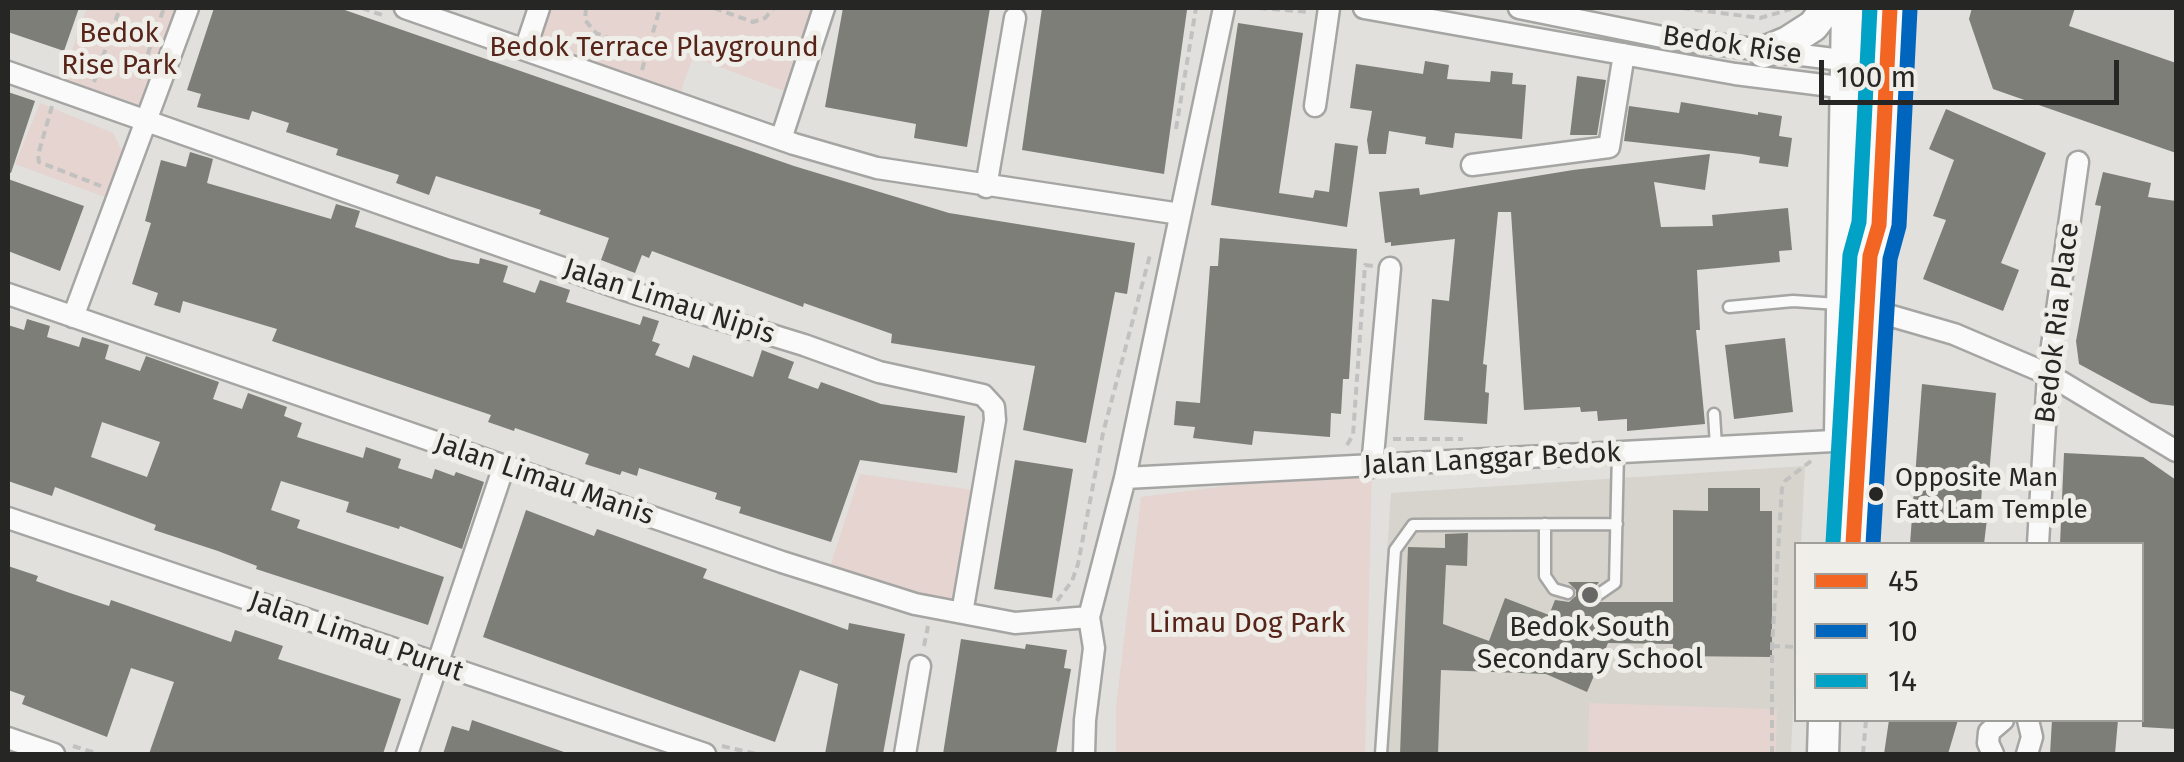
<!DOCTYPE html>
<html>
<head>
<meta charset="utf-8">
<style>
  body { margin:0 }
  #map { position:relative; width:2184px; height:762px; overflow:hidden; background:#e1e0dd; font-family:"Fira Sans",sans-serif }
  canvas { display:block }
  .frame { position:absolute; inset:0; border:10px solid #262624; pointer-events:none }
  .legend { position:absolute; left:1794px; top:542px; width:350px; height:180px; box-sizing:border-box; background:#efeee9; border:2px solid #9f9e9a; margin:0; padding:12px 18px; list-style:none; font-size:30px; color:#262624 }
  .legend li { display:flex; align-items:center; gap:20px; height:50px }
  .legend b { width:50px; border:2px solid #9f9e9a }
  .scale { position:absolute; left:1819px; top:60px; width:300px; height:45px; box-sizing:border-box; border:5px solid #262624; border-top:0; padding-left:12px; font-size:30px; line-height:35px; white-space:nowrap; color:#262624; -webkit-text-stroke:8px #efeee9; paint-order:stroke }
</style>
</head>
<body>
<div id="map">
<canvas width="2184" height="762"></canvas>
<div class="frame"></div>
<ul class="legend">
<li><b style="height:12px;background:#f26522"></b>45</li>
<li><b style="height:12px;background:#0065bd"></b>10</li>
<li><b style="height:12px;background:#02a2c6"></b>14</li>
</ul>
<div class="scale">100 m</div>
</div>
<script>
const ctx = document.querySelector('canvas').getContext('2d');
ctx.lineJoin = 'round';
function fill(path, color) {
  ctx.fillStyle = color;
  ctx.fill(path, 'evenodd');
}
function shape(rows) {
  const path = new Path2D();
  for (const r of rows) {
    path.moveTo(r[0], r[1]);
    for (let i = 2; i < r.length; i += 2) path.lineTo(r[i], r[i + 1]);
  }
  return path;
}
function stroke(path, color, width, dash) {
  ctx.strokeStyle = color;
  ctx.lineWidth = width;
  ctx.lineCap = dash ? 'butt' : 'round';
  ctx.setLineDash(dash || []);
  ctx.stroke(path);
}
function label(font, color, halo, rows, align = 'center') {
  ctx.font = font + ' "Fira Sans",sans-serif';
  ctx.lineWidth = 10;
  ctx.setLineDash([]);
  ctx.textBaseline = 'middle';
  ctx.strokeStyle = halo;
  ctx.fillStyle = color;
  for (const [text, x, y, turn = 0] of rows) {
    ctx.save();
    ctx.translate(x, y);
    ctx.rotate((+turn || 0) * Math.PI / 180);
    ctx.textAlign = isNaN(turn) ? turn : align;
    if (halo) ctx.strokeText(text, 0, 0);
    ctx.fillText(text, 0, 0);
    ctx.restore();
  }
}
const built = shape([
  [1805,466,1801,544,1796,544,1796,646,1791,754,1374,754,1391,493]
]);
const green = shape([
  [87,8,181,8,145,107,62,78],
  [543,8,820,8,792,94,693,57,678,99,530,47],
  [40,103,113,133,124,155,113,200,15,164],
  [1372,467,1365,754,1116,754,1116,707,1141,497],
  [860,474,973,490,953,602,830,567],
  [1589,703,1777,709,1776,754,1588,754]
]);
const building = shape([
  [8,8,79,8,64,51,8,32],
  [214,8,339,8,794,166,949,213,1135,243,1127,294,1115,292,1086,443,1023,430,1035,366,891,343,892,334,804,303,803,307,652,251,649,258,642,255,635,273,601,260,609,238,539,214,541,210,436,176,429,195,396,183,399,175,336,155,338,149,286,132,289,123,252,111,249,120,197,107,201,94,187,90],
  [843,8,990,8,967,147,914,138,916,124,825,107],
  [1042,8,1187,10,1164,174,1022,150],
  [1972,8,2075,8,2069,26,2176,63,2176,153,1993,89,1969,19],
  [1238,23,1303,33,1279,193,1313,198,1315,190,1329,192,1335,143,1358,146,1347,227,1211,205],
  [1425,61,1449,65,1447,79,1490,82,1491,71,1513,73,1512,84,1526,85,1522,139,1455,133,1453,148,1425,144,1426,137,1389,131,1386,154,1369,154,1367,140,1372,111,1350,108,1356,64,1423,74],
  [1577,76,1606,80,1597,135,1570,135],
  [8,92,35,101,11,173,8,172],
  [1681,102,1758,115,1758,112,1782,116,1779,136,1792,138,1788,167,1759,163,1760,157,1741,154,1624,141,1629,106,1679,113],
  [1946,109,2046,153,2001,263,2019,270,2003,311,1923,279,1946,220,1933,216,1954,160,1929,149],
  [190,152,213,159,207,183,331,219,336,204,360,211,355,227,451,259,479,264,480,258,508,266,503,282,535,293,540,280,570,290,566,302,640,325,643,316,659,321,652,341,660,344,655,355,689,368,693,355,753,377,762,350,794,362,788,378,818,389,821,382,881,404,965,416,957,473,860,460,831,542,739,513,741,507,715,499,717,493,639,468,637,476,622,471,620,475,585,464,589,454,515,428,514,431,488,422,491,415,272,341,277,329,183,301,180,313,154,305,158,293,132,284,151,223,145,221,161,160,186,167],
  [1710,154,1705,190,1654,182,1661,227,1713,226,1712,215,1788,208,1792,250,1779,251,1780,262,1697,270,1700,330,1696,330,1705,424,1627,431,1627,419,1598,421,1597,411,1581,412,1580,407,1524,410,1511,212,1498,212,1483,364,1487,365,1485,392,1489,393,1487,424,1424,420,1432,299,1449,301,1455,239,1391,246,1391,242,1385,243,1379,192,1419,188,1420,195,1573,170],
  [2103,172,2151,183,2148,197,2176,201,2176,406,2151,403,2079,364,2076,341,2101,206,2095,205],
  [8,179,84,206,60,271,8,251],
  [1220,238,1357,249,1349,379,1343,379,1341,414,1331,413,1330,437,1254,431,1252,445,1193,438,1195,427,1174,425,1176,401,1200,403,1210,266,1218,266],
  [27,319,50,326,47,337,79,347,82,337,109,345,105,359,140,371,146,356,219,382,213,399,242,409,248,393,287,407,284,416,302,423,297,437,363,458,366,447,401,459,398,468,432,479,435,469,454,476,456,472,484,482,462,549,400,526,399,529,346,512,349,502,281,481,271,510,300,520,297,528,444,577,428,625,256,569,257,566,218,551,154,530,156,525,55,487,52,496,8,481,8,325,24,330],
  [102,422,160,442,147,477,91,457],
  [1785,338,1793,412,1734,419,1725,345],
  [1922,384,1996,393,1988,487,1982,487,1980,518,1987,519,1984,544,1910,544],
  [2064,453,2143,457,2176,480,2176,729,2142,727,2142,544,2060,544],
  [1015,460,1073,469,1052,598,994,589],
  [1708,488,1760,488,1760,511,1772,511,1772,657,1673,656,1673,644,1608,643,1587,692,1546,674,1441,670,1438,754,1400,754,1408,547,1445,548,1445,534,1468,533,1467,566,1446,565,1443,624,1489,641,1505,598,1549,615,1555,600,1569,602,1576,596,1576,590,1568,582,1599,582,1590,594,1596,602,1673,602,1673,510,1708,511],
  [526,510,594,536,597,529,707,569,703,578,848,630,849,623,905,634,883,754,825,754,838,684,800,670,775,742,483,637],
  [8,566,38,576,36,581,67,592,109,606,111,600,231,642,235,630,283,646,278,659,401,699,383,754,149,754,174,682,131,668,107,737,22,704,25,696,8,690],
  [961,639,1025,649,1026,644,1067,650,1064,668,1071,669,1056,754,943,754],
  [472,720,564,752,564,754,443,754,452,726,469,731],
  [1889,720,1958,720,1948,754,1884,754],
  [2052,720,2118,720,2115,754,2050,754]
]);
const path = shape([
  [362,8,385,16],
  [586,8,585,20,596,33,647,53],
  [714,8,753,22,765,18,774,8],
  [1259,8,1309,12],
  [1682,8,1760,18,1791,9],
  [642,70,660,8],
  [139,79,164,8],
  [94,82,120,8],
  [52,106,38,155,39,162,101,186],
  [1176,129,1196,8],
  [1393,439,1463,439],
  [1347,445,1353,435,1365,265,1373,266],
  [1057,601,1072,581,1078,564,1103,433,1150,255],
  [924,646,928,626],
  [1772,646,1796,647],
  [73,746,99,754],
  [722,746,756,754],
  [1772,754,1772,646,1782,488,1785,481,1811,461],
  [1863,754,1866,720]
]);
const lane = shape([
  [1729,307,1793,301,1838,304],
  [1714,414,1716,446],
  [1545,524,1545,576,1554,589,1568,593],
  [1599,594,1615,583,1618,452],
  [1381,754,1395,550,1413,525,1617,524]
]);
const street = shape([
  [405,8,794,144,877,168,1180,214],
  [1364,8,1735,74,1887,93],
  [1519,8,1667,38,1889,66],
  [525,50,539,8],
  [8,72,625,290,804,345,879,372,983,395,994,407,995,420,962,613],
  [1315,106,1329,8],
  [781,139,824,8],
  [1472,165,1609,147,1624,54],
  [986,187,1015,18],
  [8,294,782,562,915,604,1015,623,1089,617],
  [1857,306,1954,334,2048,374,2176,451],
  [73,317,188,8],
  [1372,467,1390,268],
  [1125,478,1852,440],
  [8,518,705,754],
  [2038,544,2048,374,2078,162],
  [8,738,54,754],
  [407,754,504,466],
  [905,754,920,666],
  [1084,754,1085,720,1094,648,1089,617,1125,478,1224,8],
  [1993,754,1988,743,1989,732,2003,720],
  [2027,754,2032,737,2028,720]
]);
const secondary = shape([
  [1764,52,1788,42,1813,26,1827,8],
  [1840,434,1847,8],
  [1853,544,1870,256,1879,225,1890,8],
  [1823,754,1824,720]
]);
const bus1 = shape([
  [1853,544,1870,256,1879,225,1890,8]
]);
const bus2 = shape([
  [1873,544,1890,259,1899,226,1910,9]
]);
const bus3 = shape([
  [1833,543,1850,255,1859,222,1870,8]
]);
const markers = [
  [1876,494,9,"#262624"],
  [1590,595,10,"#676765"]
];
const busNames = [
  ["Opposite Man",1895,479],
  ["Fatt Lam Temple",1895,511]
];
const parkNames = [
  ["Bedok",119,34],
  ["Rise Park",119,66],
  ["Bedok Terrace Playground",654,48],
  ["Limau Dog Park",1247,624]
];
const streetNames = [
  ["Bedok Rise",1732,46,8],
  ["Jalan Limau Nipis",669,302,18],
  ["Bedok Ria Place",2058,323,-83],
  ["Jalan Langgar Bedok",1492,460,-3],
  ["Jalan Limau Manis",544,480,19],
  ["Jalan Limau Purut",356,637,19]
];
const poiNames = [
  ["Bedok South",1590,628],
  ["Secondary School",1590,660]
];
fill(built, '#d6d4cc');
fill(green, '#e5d4cf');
fill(building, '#7c7e77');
stroke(lane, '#a5a5a3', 15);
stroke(street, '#a5a5a3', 25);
stroke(secondary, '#a5a5a3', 35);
stroke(path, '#c1c1c0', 4, [8, 5]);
stroke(lane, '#fafafa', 10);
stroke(street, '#fafafa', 20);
stroke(secondary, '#fafafa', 30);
stroke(bus1, '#f26522', 15);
stroke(bus2, '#0065bd', 15);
stroke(bus3, '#02a2c6', 15);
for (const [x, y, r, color] of markers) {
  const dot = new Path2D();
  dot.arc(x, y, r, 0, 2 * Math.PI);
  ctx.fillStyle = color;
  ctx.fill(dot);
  stroke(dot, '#efeee9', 4);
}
label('26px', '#262624', '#efeee9', busNames, 'left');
label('28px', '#572419', '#efeee9', parkNames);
label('28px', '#262624', '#efeee9', streetNames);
label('28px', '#262624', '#efeee9', poiNames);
</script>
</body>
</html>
